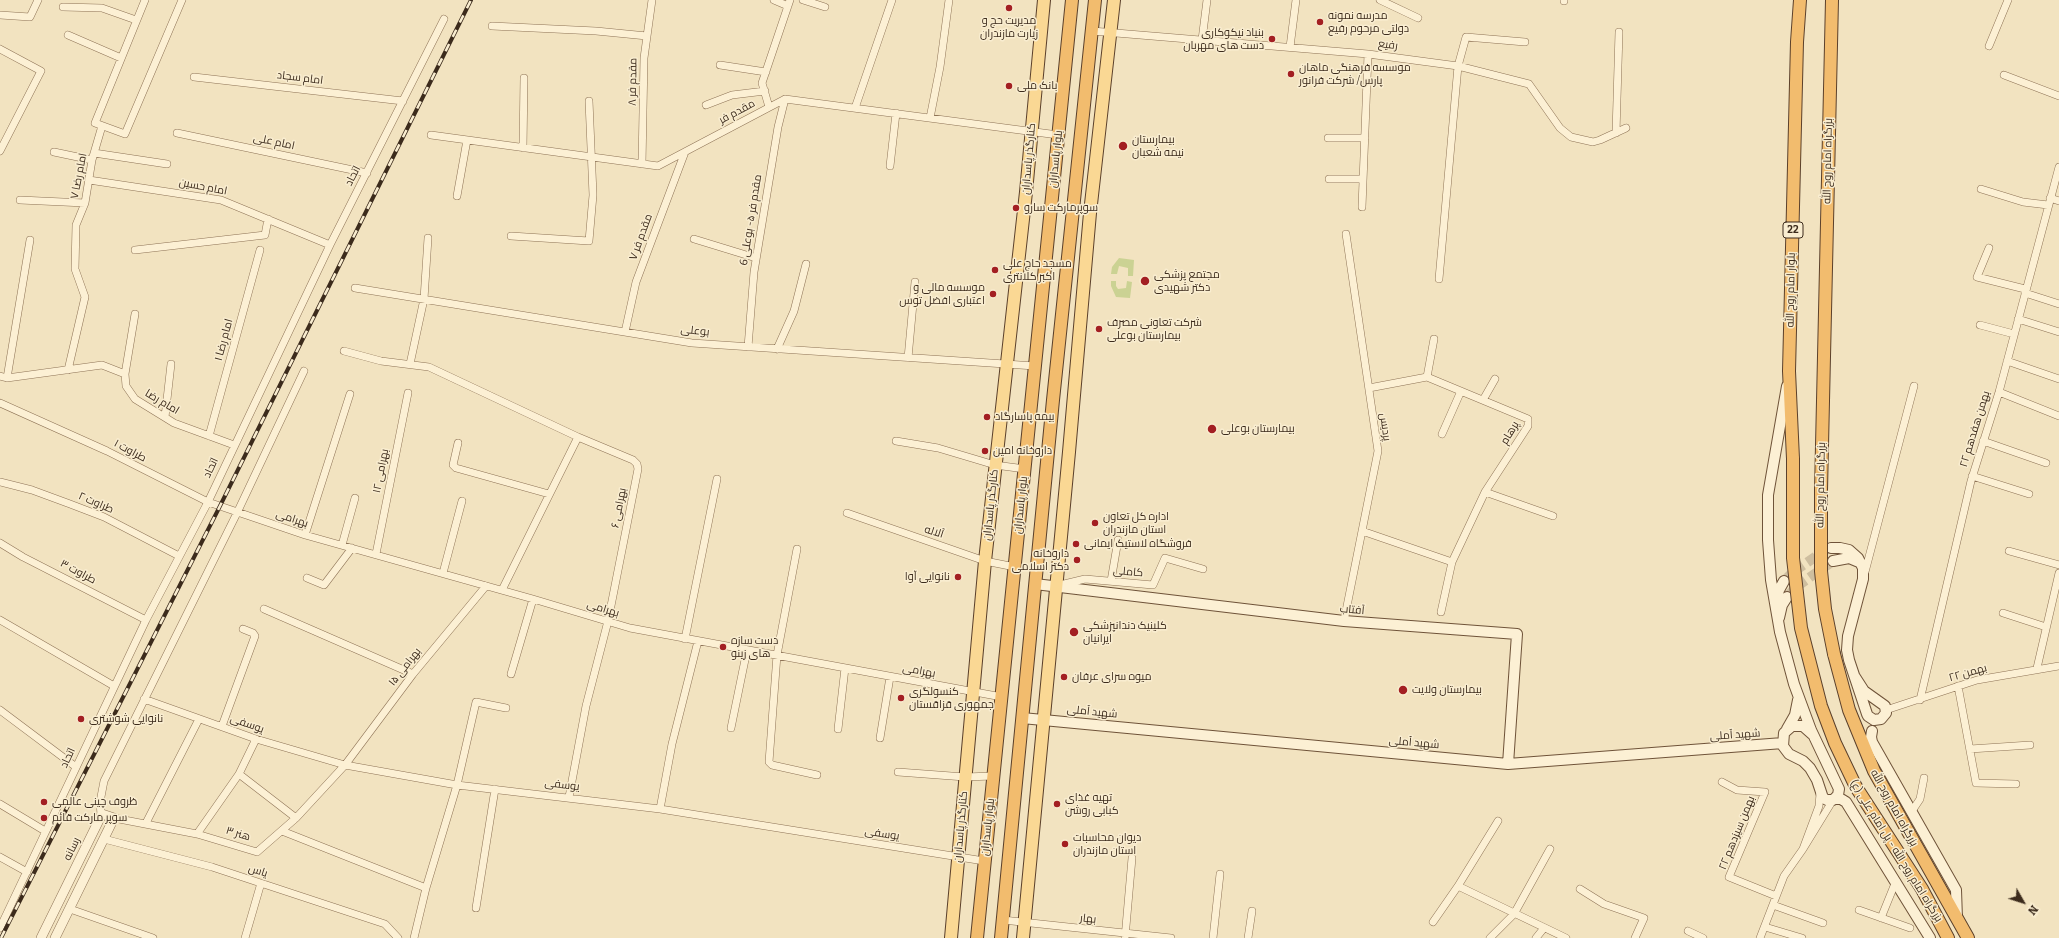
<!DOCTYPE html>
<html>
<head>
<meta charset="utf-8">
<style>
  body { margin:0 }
  #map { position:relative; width:2059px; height:938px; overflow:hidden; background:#f2e3c0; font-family:Bitter,serif }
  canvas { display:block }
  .north { position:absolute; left:2003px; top:882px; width:40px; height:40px; -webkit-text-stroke:3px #f9edd0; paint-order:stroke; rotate:129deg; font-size:11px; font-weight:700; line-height:16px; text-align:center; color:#3c2b1c }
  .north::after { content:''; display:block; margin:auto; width:14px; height:18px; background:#3c2b1c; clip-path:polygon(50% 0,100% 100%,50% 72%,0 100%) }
</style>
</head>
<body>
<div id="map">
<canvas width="2059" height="938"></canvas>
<div class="north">N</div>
</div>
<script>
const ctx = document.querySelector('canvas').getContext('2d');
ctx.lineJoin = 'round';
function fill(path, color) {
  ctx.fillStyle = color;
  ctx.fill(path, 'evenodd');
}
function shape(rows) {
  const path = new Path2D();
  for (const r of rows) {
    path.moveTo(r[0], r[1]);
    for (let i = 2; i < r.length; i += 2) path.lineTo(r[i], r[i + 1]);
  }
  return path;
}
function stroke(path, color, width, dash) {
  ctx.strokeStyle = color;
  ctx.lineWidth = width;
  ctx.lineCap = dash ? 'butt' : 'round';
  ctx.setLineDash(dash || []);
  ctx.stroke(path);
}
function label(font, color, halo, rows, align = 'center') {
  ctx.font = font + ' Bitter,Cairo,serif';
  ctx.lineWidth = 3;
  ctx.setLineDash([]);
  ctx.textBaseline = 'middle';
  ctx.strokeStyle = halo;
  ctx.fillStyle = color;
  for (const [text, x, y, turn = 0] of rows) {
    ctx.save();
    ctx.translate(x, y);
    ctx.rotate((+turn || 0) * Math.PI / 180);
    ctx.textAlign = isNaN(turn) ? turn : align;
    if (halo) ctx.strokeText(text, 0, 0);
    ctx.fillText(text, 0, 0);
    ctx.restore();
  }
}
const green = shape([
  [1119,258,1134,260,1133,276,1128,276,1128,268,1119,266,1117,274,1111,274,1112,267],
  [1111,281,1116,281,1116,286,1118,289,1126,288,1127,281,1132,282,1130,298,1116,297,1111,286]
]);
const secondaryTunnel = shape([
  [1784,581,1793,572,1827,549],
  [1787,597,1796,587,1833,561]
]);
const minor = shape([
  [145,0,95,123,125,134,182,0],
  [774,0,788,6],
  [803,0,825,7],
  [1380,0,1418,18],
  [1564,1,1564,0],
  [63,7,102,8,136,20],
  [0,15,30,17,38,0],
  [492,26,596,31,647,36],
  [1092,31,1368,54,1458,66,1529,84,1560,128,1571,137,1593,142,1600,140,1626,128],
  [68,35,121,58],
  [1202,40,1207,0],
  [1989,46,2008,0],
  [1290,47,1296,0],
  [0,49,41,71,0,151],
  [720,65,766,72],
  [2004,75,2059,96],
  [194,77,403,101],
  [706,105,732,95,765,91],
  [769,107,762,83,790,0],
  [855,108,892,0],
  [930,118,940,67,949,0],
  [177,133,367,173],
  [1616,133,1619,32],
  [431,135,658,166,785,99,1058,135],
  [1328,138,1365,138],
  [523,148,524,78],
  [54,152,92,160],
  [94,153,167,164],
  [642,164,644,58,652,0],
  [890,166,896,113],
  [1329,179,1363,179],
  [89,180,221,200,330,245],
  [1981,189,2023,202,2048,205],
  [457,196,467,140],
  [2050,198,2059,201],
  [20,200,85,203],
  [1362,207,1368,54],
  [511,236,589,241,593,195,589,101],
  [694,239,756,258],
  [1989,248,1977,277,2025,289],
  [135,250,265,235,268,219],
  [1439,279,1458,66,1466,37,1525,42],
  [355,288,692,343,1035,366],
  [2025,293,2059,304],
  [2018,319,2059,332],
  [1980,325,2014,334],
  [625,332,636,282,685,152],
  [748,347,754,272,778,127,785,99],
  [777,349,794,311,806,264],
  [344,351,381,361,429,367,578,437,633,460,637,464,638,469,608,621,586,706,569,797],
  [908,358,915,282],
  [2007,361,2059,379],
  [410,364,424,299,428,238],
  [68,370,85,297,75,269,76,225,85,203,92,160,102,126],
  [125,374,135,314],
  [0,376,7,378,102,365,125,374,126,386,135,399,174,423,234,445],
  [1427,377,1434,339],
  [7,378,30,240],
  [1369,388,1427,377,1528,419,1528,426,1485,492,1452,562,1441,612],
  [1999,392,2059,416],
  [1483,400,1495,379],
  [0,403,107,451,208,502,305,535,533,599,630,628,1002,697],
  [165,417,171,364],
  [1442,434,1461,391],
  [209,436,260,250],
  [896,441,938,448,995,465,1025,469],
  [1983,441,2046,463],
  [458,443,453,465,456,468,549,494],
  [1972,476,2029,494],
  [0,482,32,490,70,504,104,517,179,556],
  [1485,492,1553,516],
  [847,513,985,561,1015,567],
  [1362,531,1452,562],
  [305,535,350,394],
  [0,543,23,557,146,620],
  [342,545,355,498],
  [797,549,777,655,769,762,772,765,817,775],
  [2009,551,2059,565],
  [376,554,408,393],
  [1865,572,1914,386],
  [443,573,462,501],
  [307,578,324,585,352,548],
  [1111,581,1118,540],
  [1060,585,1085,579,1153,585,1165,558,1203,569],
  [502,590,578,437],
  [264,609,413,674],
  [2003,613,2046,627],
  [0,620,114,686],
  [1344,621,1378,451,1346,234],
  [685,639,717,479],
  [2037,668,2059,573],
  [511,674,533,599],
  [1958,686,1976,783,2016,784],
  [144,699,256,739,345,765,457,785,660,809,984,861],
  [1920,700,1971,481,1999,392,2059,167],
  [0,710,76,767],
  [1886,710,1977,680,2059,666],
  [222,726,255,636,253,633,243,629],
  [731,728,747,650],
  [838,729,845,668],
  [880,738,890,677],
  [1970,749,2030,745],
  [898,772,965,777,993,776],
  [239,774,296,818],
  [1722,782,1737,790,1765,792,1729,877,1776,896],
  [1820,793,1819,806,1803,849,1833,800],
  [0,804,45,831],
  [660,809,672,744,698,641],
  [1912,811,1920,799,1924,778],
  [101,815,100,802,104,781,237,513,304,371],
  [114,818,197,834,257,852,296,818,345,765,413,674,486,586],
  [146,823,199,719],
  [282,831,426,888],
  [197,834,239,774,256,739],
  [104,839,212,867,385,924,398,938],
  [0,857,27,872],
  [1458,886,1498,821],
  [1580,889,1604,904,1644,918,1635,938],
  [1773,905,1823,923],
  [476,908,495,789],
  [70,909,153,938],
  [1859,910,1910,928],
  [1881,918,1896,881],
  [1003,920,1171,938],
  [1433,922,1458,886,1566,938],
  [1765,927,1802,938],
  [0,928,146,620,208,502,330,245,444,19],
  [1688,931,1703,938],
  [245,938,261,883],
  [414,938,426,888,457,785,476,702,506,708],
  [1125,938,1132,858],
  [1213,938,1220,874],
  [1248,938,1252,911],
  [1490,938,1514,914,1550,849],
  [1536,938,1544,928],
  [1760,938,1784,876,1803,849]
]);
const tertiary = shape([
  [41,938,102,814,114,818,55,938]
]);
const secondary = shape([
  [1787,386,1768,495,1768,540,1771,580,1780,632,1794,684,1811,730,1839,789,1838,795,1833,800,1827,800,1823,798,1817,780,1810,768,1803,761,1789,754,1783,746,1784,733,1792,726,1803,726,1812,734],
  [1831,548,1840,548,1849,550,1858,558,1863,568,1863,579,1848,636,1847,650,1849,660,1867,714,1868,716,1874,720,1881,719,1886,713,1885,706,1864,691,1855,677],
  [1833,561,1849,558,1861,563],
  [1035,584,1344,621,1517,634,1508,764],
  [1776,602,1779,590,1784,581],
  [1779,618,1782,605,1787,597],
  [1022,718,1508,764,1783,743],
  [1787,729,1795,715,1798,700],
  [1872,731,1871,737,1872,742,1956,890,1957,919],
  [1834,799,1841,799,1846,802,1930,938]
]);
const primary = shape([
  [951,938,985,561,1026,192,1044,0],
  [1023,938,1069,452,1090,213,1114,0]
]);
const trunk = shape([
  [1793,459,1789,371,1797,42,1800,0],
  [1821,490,1832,0],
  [1834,654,1849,710,1874,771,1968,938],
  [1856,787,1922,889,1948,938],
  [977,938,1072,0],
  [1001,938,1053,400,1095,0]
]);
const rail = shape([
  [1,938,218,510,471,0]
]);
const trunkBridge = shape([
  [1793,459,1793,558,1801,628,1821,706,1835,743,1856,787],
  [1821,490,1821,571,1825,609,1834,654]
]);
const markers = [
  [1009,8,4,"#a31f22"],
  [1320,22,4,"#a31f22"],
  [1272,39,4,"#a31f22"],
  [1291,74,4,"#a31f22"],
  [1009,86,4,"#a31f22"],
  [1123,146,5,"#a31f22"],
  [1016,208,4,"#a31f22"],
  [995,270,4,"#a31f22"],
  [1145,281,5,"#a31f22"],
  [993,294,4,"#a31f22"],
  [1099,329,4,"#a31f22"],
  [987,417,4,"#a31f22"],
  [1212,429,5,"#a31f22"],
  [985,451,4,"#a31f22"],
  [1095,523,4,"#a31f22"],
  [1076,544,4,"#a31f22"],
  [1077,560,4,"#a31f22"],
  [958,577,4,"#a31f22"],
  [1074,632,5,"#a31f22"],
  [723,647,4,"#a31f22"],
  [1064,677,4,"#a31f22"],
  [1403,690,5,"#a31f22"],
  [901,698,4,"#a31f22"],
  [81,719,4,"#a31f22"],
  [44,802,4,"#a31f22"],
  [1057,804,4,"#a31f22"],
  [44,818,4,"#a31f22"],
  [1065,844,4,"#a31f22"]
];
const shields = [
  [1793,230,20]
];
const shieldNames = [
  ["22",1793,230]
];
const poiNames = [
  ["مدرسه نمونه",1328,16],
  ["دولتی مرحوم رفیع",1328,29],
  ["مدیریت حج و",1009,21,"center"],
  ["زیارت مازندران",1009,34,"center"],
  ["بنیاد نیکوکاری",1264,33,"right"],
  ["دست های مهربان",1264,46,"right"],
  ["موسسه فرهنگی ماهان",1299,68],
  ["پارس/ شرکت فرانور",1299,81],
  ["بانک ملی",1017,86],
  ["بیمارستان",1132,140],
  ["نیمه شعبان",1132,153],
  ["سوپرمارکت سارو",1024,208],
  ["مسجد حاج علی",1003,264],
  ["اکبر کلانتری",1003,277],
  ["مجتمع پزشکی",1154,275],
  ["دکتر شهیدی",1154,288],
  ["موسسه مالی و",985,288,"right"],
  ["اعتباری افضل توس",985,301,"right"],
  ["شرکت تعاونی مصرف",1107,323],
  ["بیمارستان بوعلی",1107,336],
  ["بیمه پاسارگاد",995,417],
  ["بیمارستان بوعلی",1221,429],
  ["داروخانه امین",993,451],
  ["اداره کل تعاون",1103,517],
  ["استان مازندران",1103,530],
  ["فروشگاه لاستیک ایمانی",1084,544],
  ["داروخانه",1069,554,"right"],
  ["دکتر اسلامی",1069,567,"right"],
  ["نانوایی آوا",950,577,"right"],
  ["کلینیک دندانپزشکی",1083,626],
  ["ایرانیان",1083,639],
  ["دست سازه",731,641],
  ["های زینو",731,654],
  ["میوه سرای عرفان",1072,677],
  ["بیمارستان ولایت",1412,690],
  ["کنسولگری",909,692],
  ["جمهوری قزاقستان",909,705],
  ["نانوایی شوشتری",89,719],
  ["تهیه غذای",1065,798],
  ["کبابی روشن",1065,811],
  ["ظروف چینی عالمی",52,802],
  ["سوپر مارکت قائم",52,818],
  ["دیوان محاسبات",1073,838],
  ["استان مازندران",1073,851]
];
const streetNames = [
  ["رفیع",1388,45,8],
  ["امام سجاد",300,78,7],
  ["مقدم فر ۸",633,82,-89],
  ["مقدم فر",737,112,-28],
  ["امام علی",274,142,12],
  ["کنارگذر پاسداران",1029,159,-85],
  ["بلوار پاسداران",1056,159,-84],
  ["بزرگراه امام روح الله",1828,161,-89],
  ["امام رضا ۷",79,176,-79],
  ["اتحاد",353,176,-63],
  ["امام حسین",203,187,11],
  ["مقدم فر ۵- بوعلی 6",751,220,-81],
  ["مقدم فر ۷",641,237,-70],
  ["بلوار امام روح الله",1791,290,-89],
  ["بوعلی",695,331,6],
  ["امام رضا ۱",224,340,-75],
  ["امام رضا",162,402,31],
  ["پردیس",1385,427,82],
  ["۲۲ بهمن هفدهم",1975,429,-73],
  ["پرهام",1510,433,-59],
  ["طراوت ۱",130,451,28],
  ["اتحاد",211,468,-65],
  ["بهرامی ۱۲",381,471,-79],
  ["بزرگراه امام روح الله",1821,485,-89],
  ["طراوت ۲",96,503,23],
  ["کنارگذر پاسداران",991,505,-84],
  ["بلوار پاسداران",1021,505,-84],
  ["بهرامی ۶",619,508,-79],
  ["بهرامی",292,519,18],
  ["آلاله",934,532,18],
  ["طراوت ۳",78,572,28],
  ["کاملی",1128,572,5],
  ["بهرامی",603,609,17],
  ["آفتاب",1352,610,5],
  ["بهرامی ۱۵",405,667,-52],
  ["بهرامی",919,671,10],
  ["۲۲ بهمن",1968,673,-16],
  ["شهید آملی",1092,712,6],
  ["یوسفی",247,724,20],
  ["شهید آملی",1735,735,-4],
  ["شهید آملی",1414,743,5],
  ["اتحاد",68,758,-65],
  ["یوسفی",562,785,7],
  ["بزرگراه امام روح الله",1894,808,61],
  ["کنارگذر پاسداران",961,827,-85],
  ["بلوار پاسداران",988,827,-84],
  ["۲۲ بهمن سیزدهم",1737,833,-68],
  ["هنر ۳",238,834,17],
  ["یوسفی",882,834,9],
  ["رسانه",72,849,-64],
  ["بزرگراه امام روح الله - پل امام علی (ع)",1896,851,58],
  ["یاس",258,871,18],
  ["بهار",1088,919,6]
];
fill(green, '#cbd293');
stroke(secondaryTunnel, '#cebe9f', 10, [10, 5]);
stroke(minor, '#8e7356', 8);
stroke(tertiary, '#8e7356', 10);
stroke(secondary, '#6f5339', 12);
stroke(primary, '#5b402b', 14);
stroke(trunk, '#5b402b', 14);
stroke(minor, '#fcf0d4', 7);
stroke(tertiary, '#fcf0d4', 9);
stroke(secondary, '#fcf0d4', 10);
stroke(primary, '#fad894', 12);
stroke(trunk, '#f2bc6e', 12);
stroke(rail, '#3c2b1c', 4);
stroke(rail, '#f9edd0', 2.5, [8]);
stroke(trunkBridge, '#5b402b', 14, []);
stroke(trunkBridge, '#f2bc6e', 12);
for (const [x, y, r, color] of markers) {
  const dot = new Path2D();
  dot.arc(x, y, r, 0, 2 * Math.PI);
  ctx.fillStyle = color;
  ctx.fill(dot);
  stroke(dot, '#f9edd0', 1.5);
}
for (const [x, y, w] of shields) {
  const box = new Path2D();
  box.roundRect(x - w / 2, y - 8, w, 16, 3);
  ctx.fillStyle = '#f9edd0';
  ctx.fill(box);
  stroke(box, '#3c2b1c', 1);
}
label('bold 10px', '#3c2b1c', null, shieldNames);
label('11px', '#3c2b1c', '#f9edd0', poiNames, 'left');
label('11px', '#3c2b1c', '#f9edd0', streetNames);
</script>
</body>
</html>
